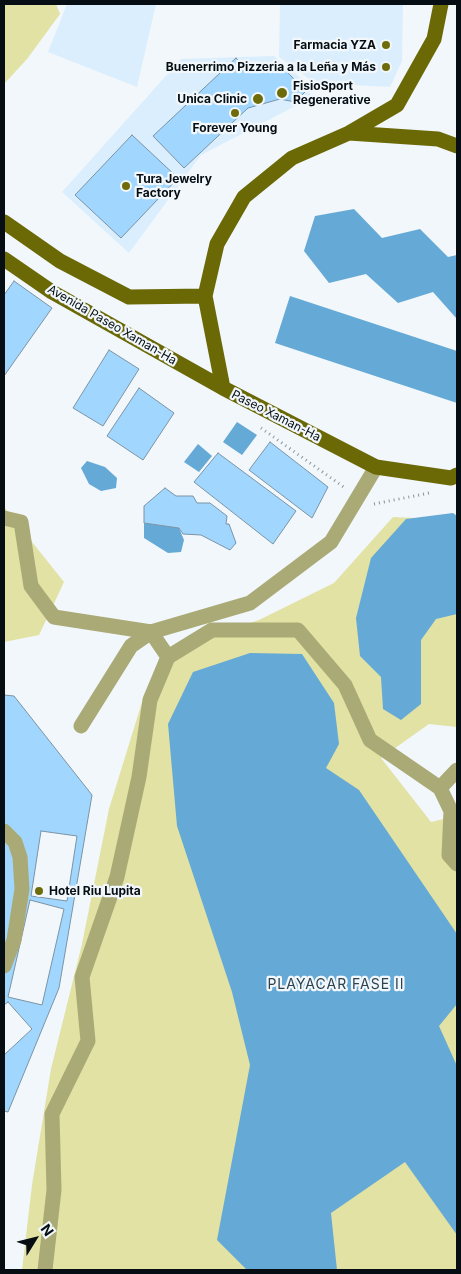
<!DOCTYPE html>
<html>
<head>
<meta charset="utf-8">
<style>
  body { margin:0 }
  #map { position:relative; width:461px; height:1274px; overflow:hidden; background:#f1f7fa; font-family:Inter,sans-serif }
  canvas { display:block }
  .frame { position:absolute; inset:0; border:5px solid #060e14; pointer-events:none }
  .north { position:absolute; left:10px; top:1214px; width:50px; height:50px; -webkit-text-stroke:4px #f1f7fa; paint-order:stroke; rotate:54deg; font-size:14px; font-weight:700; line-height:20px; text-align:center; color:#060e14 }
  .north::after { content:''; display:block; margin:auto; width:18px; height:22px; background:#060e14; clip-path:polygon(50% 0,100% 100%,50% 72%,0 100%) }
</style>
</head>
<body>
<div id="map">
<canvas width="461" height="1274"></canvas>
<div class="frame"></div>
<div class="north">N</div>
</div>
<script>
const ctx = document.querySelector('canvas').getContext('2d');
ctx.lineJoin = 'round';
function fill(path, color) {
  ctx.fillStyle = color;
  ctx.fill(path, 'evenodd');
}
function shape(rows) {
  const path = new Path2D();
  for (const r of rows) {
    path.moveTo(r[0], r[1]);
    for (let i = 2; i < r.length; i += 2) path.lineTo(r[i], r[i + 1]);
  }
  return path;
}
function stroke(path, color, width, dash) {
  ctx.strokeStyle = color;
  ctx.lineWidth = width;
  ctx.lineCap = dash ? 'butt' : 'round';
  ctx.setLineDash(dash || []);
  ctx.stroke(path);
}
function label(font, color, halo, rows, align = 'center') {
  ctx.font = font + ' Inter,sans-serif';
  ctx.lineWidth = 4.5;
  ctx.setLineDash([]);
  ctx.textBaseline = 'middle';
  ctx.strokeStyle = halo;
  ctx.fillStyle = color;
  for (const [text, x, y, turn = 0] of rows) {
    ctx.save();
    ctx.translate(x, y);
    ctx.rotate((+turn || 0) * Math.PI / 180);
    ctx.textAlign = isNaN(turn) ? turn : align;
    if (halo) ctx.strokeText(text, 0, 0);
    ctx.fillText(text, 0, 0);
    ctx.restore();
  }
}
const built = shape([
  [67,4,156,4,137,87,48,52],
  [280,4,403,4,402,61,390,87,315,83,279,57],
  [274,56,308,84,311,98,201,155,129,253,62,192,181,59]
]);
const green = shape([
  [4,4,56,4,60,14,27,59,4,84],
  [4,507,64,582,39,635,4,642],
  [393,517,457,520,457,727,429,724,381,758,431,822,457,816,457,1270,22,1270,32,1185,51,1069,82,944,109,809,143,699,182,646,259,620,334,583]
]);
const water = shape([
  [354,209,382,238,420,229,448,257,457,255,457,319,433,292,398,303,366,274,329,283,304,251,315,216],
  [290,296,457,351,457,403,275,343],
  [237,422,257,435,242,455,223,442],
  [198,444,212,456,199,472,184,462],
  [87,461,105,467,117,478,116,488,101,491,89,484,81,468],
  [453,513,457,516,457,614,436,619,421,640,421,704,401,720,383,709,381,677,360,656,356,618,371,558,406,519],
  [144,523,179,528,184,540,181,552,168,553,144,538],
  [250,653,302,654,334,703,339,744,326,768,359,790,457,934,457,1004,439,1026,457,1066,457,1235,405,1162,331,1213,337,1270,247,1270,217,1240,250,1065,232,992,177,826,168,724,193,672]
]);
const building = shape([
  [236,58,242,64,235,70,284,69,306,91,295,102,280,99,248,108,184,168,153,136,236,58],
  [132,135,178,178,121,238,75,195,132,135],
  [14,281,52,308,4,376,4,295,14,281],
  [109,350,139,369,103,426,73,408,109,350],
  [139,388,174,413,143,460,107,436,139,388],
  [270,442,328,487,312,518,249,470,270,442],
  [218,453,296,511,273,544,194,482,218,453],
  [165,488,176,496,193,496,197,503,210,503,227,516,226,524,229,524,236,543,230,550,201,535,183,534,179,528,144,523,144,506,165,488],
  [4,695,14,696,92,795,59,988,8,1112,4,1111,4,695],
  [41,831,77,836,67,901,31,896,41,831],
  [30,900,64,909,42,1005,8,997,30,900],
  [8,1002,32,1029,4,1055,4,1005,8,1002]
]);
const path = shape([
  [261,428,345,488],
  [374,504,429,493]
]);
const minor = shape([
  [4,518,21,522,31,586,54,617,151,632,168,657,212,630,298,630,345,685,370,740,440,788,451,811,449,855,457,864],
  [81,726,131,646,151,632,250,603,331,542,376,467],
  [440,788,457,770],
  [4,831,15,842,20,857,22,889,14,940,4,966],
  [45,1270,54,1190,52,1114,88,1041,82,977,117,877,139,777,150,700,168,657]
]);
const major = shape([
  [349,133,397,105,434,39,441,4],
  [457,146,438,139,349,133,292,158,244,197,217,244,205,296,223,388,376,467,451,478,457,475],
  [4,222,60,261,129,297,205,296],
  [4,259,52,292,223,388]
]);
const markers = [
  [386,45,5,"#6e6c09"],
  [386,67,5,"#6e6c09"],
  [282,93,6,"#6e6c09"],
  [258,99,6,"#6e6c09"],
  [235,113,5,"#6e6c09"],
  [126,186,5,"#6e6c09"],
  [39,891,5,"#6e6c09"]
];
const poiNames = [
  ["Farmacia YZA",376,45],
  ["Buenerrimo Pizzeria a la Leña y Más",376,67],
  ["FisioSport",293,86,"left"],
  ["Regenerative",293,100,"left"],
  ["Unica Clinic",247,99],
  ["Forever Young",235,128,"center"],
  ["Tura Jewelry",136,179,"left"],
  ["Factory",136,193,"left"],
  ["Hotel Riu Lupita",49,891,"left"]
];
const streetNames = [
  ["Avenida Paseo Xaman-Ha",112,325,30],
  ["Paseo Xaman-Ha",276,416,27]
];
const neighbourhoodNames = [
  ["PLAYACAR FASE II",336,985]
];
fill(built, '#dbeefd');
fill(green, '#e1e2a3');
fill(water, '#65a9d6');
fill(building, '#a1d7fe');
stroke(building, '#7b93a4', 1);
stroke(path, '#8d9499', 3, [1, 4]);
stroke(minor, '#aaaa76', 15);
stroke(major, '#6b6806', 15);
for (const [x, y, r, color] of markers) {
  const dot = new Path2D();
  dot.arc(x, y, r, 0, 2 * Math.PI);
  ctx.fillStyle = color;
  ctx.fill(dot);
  stroke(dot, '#f1f7fa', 2);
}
label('bold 12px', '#060e14', '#f1f7fa', poiNames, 'right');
label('12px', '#060e14', '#f1f7fa', streetNames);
ctx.letterSpacing = '1px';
label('14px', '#2c4251', '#f1f7fa', neighbourhoodNames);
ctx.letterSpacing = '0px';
</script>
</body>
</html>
